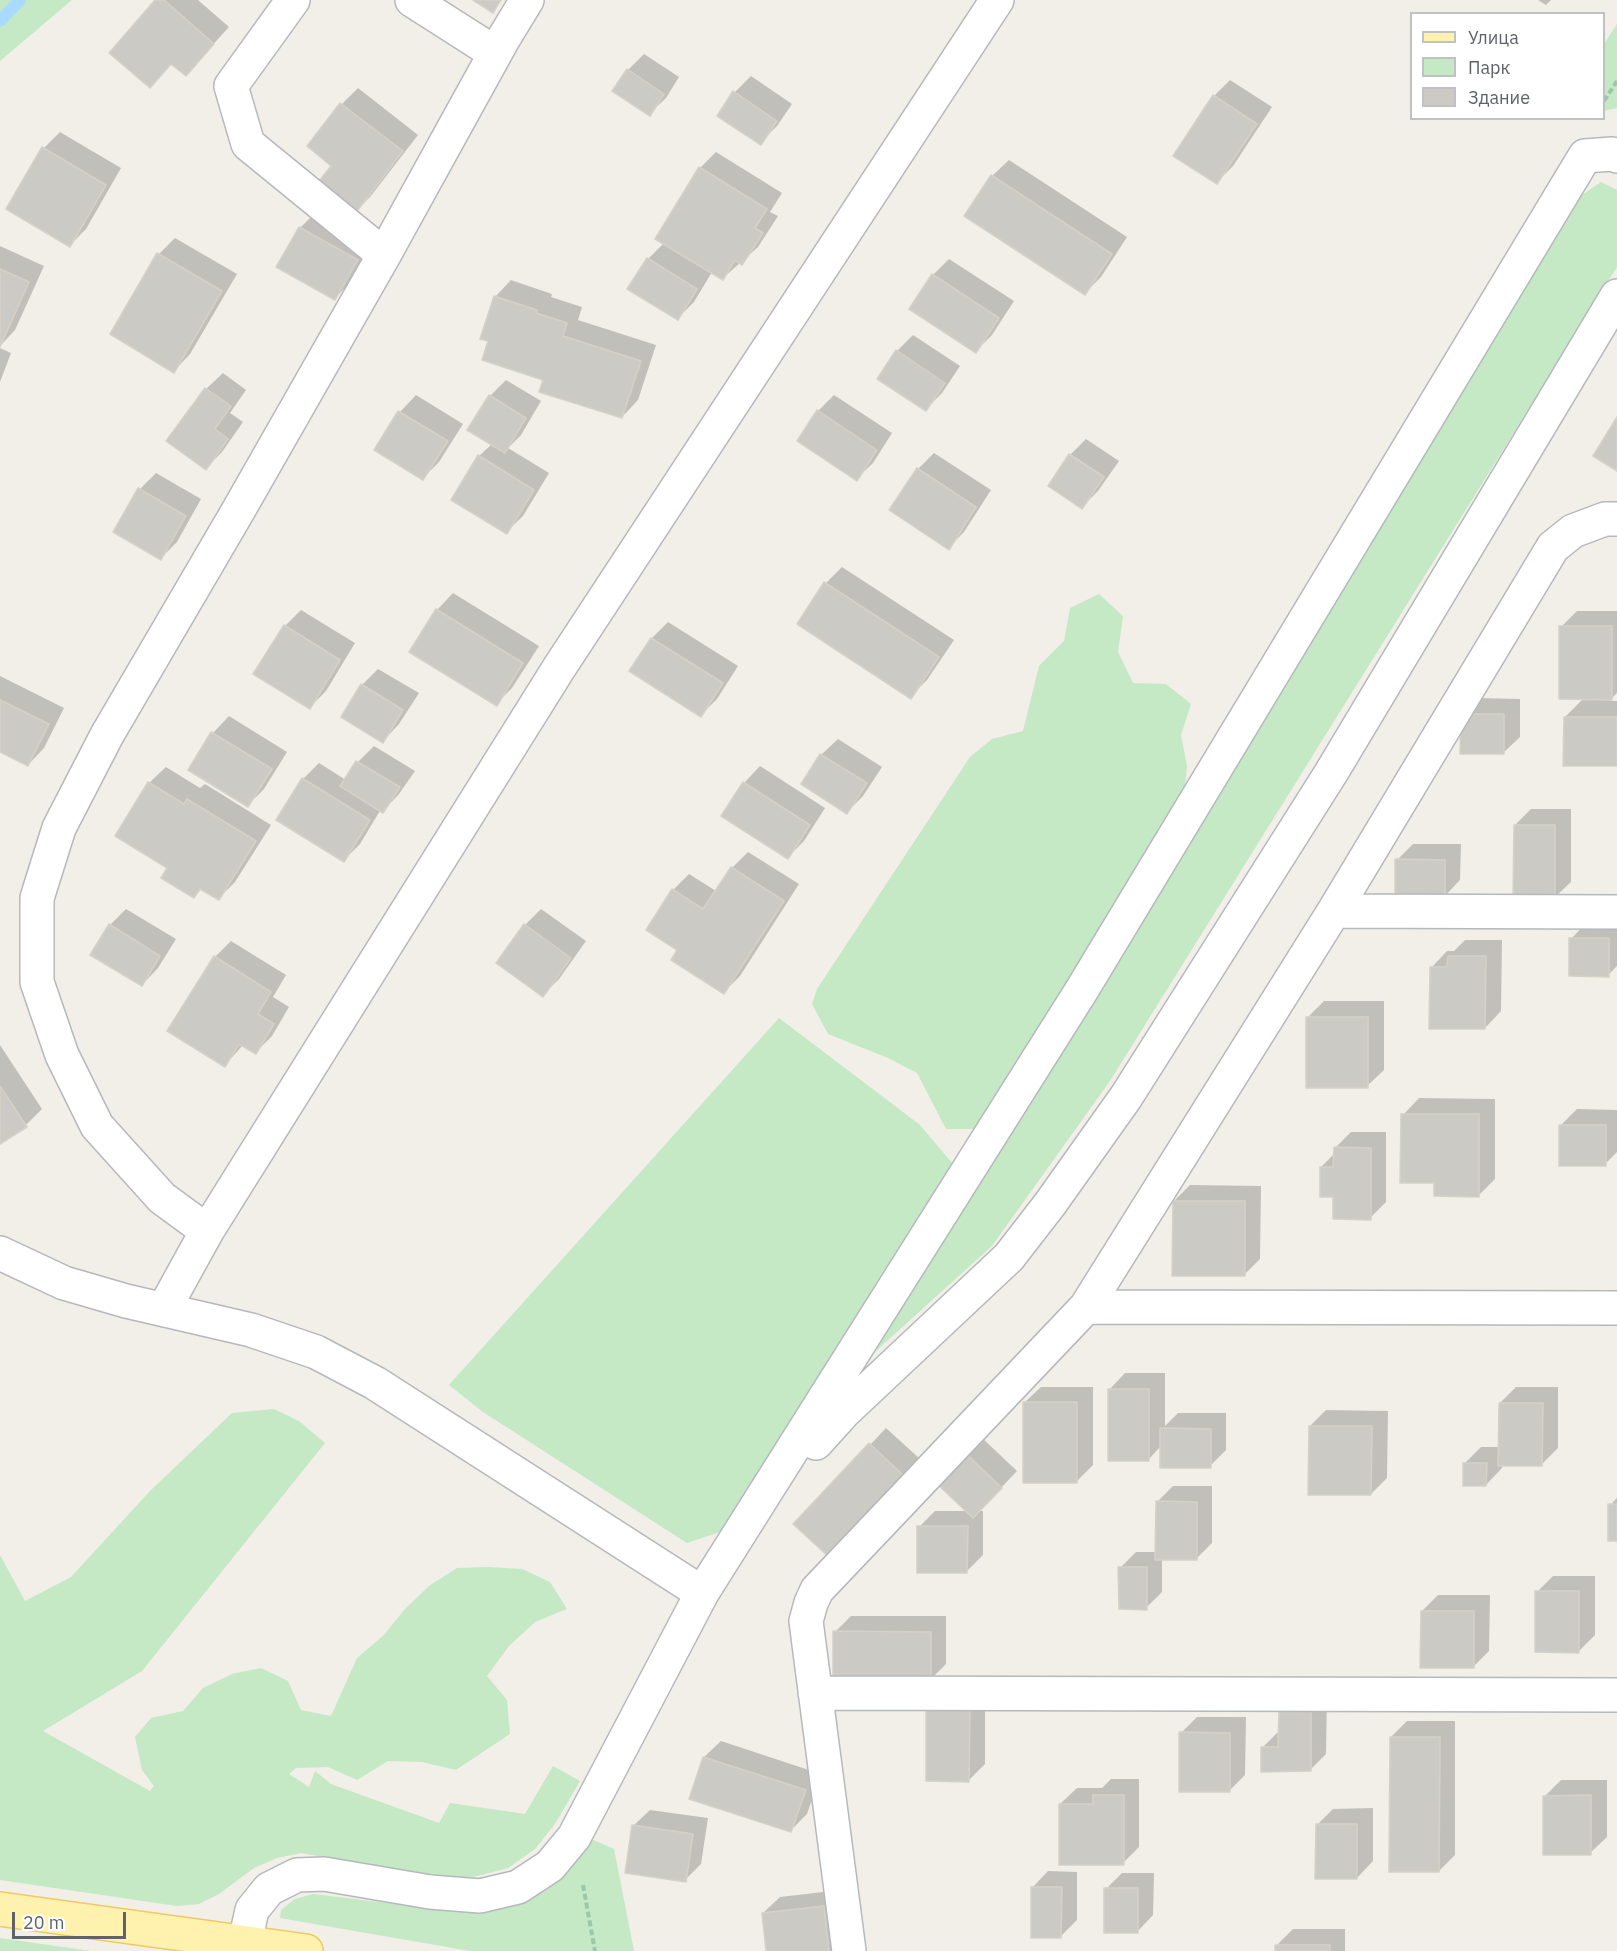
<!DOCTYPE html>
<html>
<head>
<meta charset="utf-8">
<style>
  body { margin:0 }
  #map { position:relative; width:1617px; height:1951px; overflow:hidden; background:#f1efe8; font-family:"IBM Plex Sans",sans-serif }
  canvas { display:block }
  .legend { position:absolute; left:1410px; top:12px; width:195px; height:108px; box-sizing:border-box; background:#fff; border:2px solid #bfc1c3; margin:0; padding:8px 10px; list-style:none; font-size:18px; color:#5f6368 }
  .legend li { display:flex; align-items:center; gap:12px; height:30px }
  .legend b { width:30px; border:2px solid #bfc1c3 }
  .scale { position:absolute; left:12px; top:1912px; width:114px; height:27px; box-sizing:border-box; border:3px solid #5f6368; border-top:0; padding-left:8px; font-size:18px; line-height:21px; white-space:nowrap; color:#5f6368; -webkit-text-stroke:4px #fff; paint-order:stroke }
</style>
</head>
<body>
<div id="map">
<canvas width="1617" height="1951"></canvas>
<ul class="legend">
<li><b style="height:8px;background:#fff2af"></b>Улица</li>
<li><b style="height:16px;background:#c5e8c5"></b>Парк</li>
<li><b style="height:16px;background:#cccac5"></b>Здание</li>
</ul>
<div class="scale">20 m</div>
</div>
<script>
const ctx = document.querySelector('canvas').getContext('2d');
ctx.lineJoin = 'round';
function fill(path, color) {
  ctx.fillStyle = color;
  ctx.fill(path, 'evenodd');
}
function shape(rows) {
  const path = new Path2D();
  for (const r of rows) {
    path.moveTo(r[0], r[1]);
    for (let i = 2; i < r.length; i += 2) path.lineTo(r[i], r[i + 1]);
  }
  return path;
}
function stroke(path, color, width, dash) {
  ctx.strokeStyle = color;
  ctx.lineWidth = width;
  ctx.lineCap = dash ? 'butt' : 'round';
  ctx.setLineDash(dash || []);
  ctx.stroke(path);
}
const green = shape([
  [0,0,72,0,0,61],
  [1617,24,1617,108,1604,111,1604,44],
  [1601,182,1617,190,1617,267,1110,1081,992,1246,876,1351,901,1303,1573,201],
  [1099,594,1123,616,1118,652,1133,683,1166,684,1191,704,1181,735,1187,766,1184,798,977,1129,946,1129,917,1073,888,1058,828,1034,812,1004,817,989,970,757,992,739,1023,731,1039,666,1064,641,1070,608],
  [779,1018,920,1125,952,1163,720,1532,687,1543,483,1412,449,1385],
  [274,1409,299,1421,325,1443,142,1671,43,1731,150,1791,154,1786,142,1770,135,1737,151,1718,183,1711,203,1688,232,1674,261,1668,288,1681,301,1710,331,1716,357,1658,384,1635,404,1610,429,1586,457,1568,488,1567,522,1569,550,1582,567,1609,535,1622,509,1646,487,1676,507,1700,510,1734,456,1770,422,1762,388,1761,357,1780,328,1767,296,1768,289,1774,309,1787,315,1771,331,1784,439,1823,450,1803,525,1814,553,1766,580,1781,555,1824,535,1849,508,1868,474,1877,436,1878,301,1853,277,1858,254,1868,219,1894,199,1904,177,1906,0,1880,0,1555,25,1601,71,1577,150,1491,232,1413],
  [589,1838,614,1849,634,1951,470,1951,280,1918,281,1910,295,1899,313,1894,463,1912,496,1910,520,1902],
  [0,1938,91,1951,0,1951]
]);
const shadow = shape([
  [157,0,198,0,229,27,186,74,172,62],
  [1538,0,1551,0,1546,5],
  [644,54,679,77,666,98,649,114,628,70],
  [751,76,792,104,777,126,760,143,735,92],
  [1230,80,1272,107,1233,166,1217,182,1214,96],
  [358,88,418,135,370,197,354,213,333,165,309,146,342,104],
  [60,132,121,168,86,229,70,245,44,148],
  [716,152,782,193,770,212,778,216,758,247,722,279,712,272,694,302,678,318,648,259,664,243,700,168],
  [1009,160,1127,237,1101,277,1085,293,992,176],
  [316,212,373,244,351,282,335,298,300,228],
  [175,238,237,274,190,354,174,371,159,254],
  [0,246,44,266,15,330,0,346],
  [949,259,1014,301,992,335,976,351,933,275],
  [511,280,552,294,551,297,582,307,578,320,656,345,638,400,622,417,545,379,490,340,495,297],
  [913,335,960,366,942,393,926,409,897,351],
  [0,348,11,353,0,382],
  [223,373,246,390,230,413,243,422,222,452,206,468,168,440,206,389],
  [506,380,541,401,521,435,508,448,549,473,523,516,506,532,479,456,492,444,490,396],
  [416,395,463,424,439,462,423,478,376,449,400,412],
  [834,395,892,433,873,463,856,479,818,411],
  [1086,439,1119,461,1098,491,1082,507,1070,455],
  [934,453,991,490,964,532,948,548,891,510,918,469],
  [156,473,201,499,177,542,161,558,140,489],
  [842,567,954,640,927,680,910,697,799,624,826,583],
  [453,593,539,646,512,688,496,704,437,610],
  [301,610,355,643,326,691,310,707,285,626],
  [1577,611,1617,611,1617,693,1609,701,1617,701,1617,764,1565,717,1584,698,1561,627],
  [668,622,738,666,717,699,701,715,631,670,652,638],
  [378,669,419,693,399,724,383,741,362,685],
  [0,676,64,708,44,748,28,765,0,751],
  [1478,698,1520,699,1520,737,1503,753,1462,715],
  [229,716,287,752,264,789,248,805,190,769,213,733],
  [838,739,882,767,863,796,847,812,803,784,821,755],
  [374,746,415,771,399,794,383,811,381,809,360,844,344,860,303,779,319,763,346,780,358,762],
  [760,766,825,808,804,841,788,857,744,783],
  [166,767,200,788,205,784,271,825,235,882,219,898,202,888,193,897,170,868,149,783],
  [1531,809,1571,809,1571,882,1554,898,1515,825],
  [1413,844,1461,844,1460,880,1444,897,1397,860],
  [748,852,799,884,740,976,724,992,679,950,673,890,689,874,716,891,732,868],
  [126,909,176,939,158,968,142,985,110,925],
  [541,909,586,941,559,979,543,995,525,925],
  [1587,922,1617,923,1617,966,1608,975,1571,939],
  [1465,940,1502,940,1501,1011,1485,1028,1431,968,1447,951,1454,951],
  [231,941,286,975,273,997,289,1007,272,1036,256,1052,243,1045,225,1065,215,957],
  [1324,1001,1384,1001,1384,1070,1367,1086,1308,1017],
  [0,1045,42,1109,26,1125,0,1142],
  [1419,1098,1495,1099,1495,1179,1479,1195,1435,1182,1403,1115],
  [1577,1109,1617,1110,1617,1152,1605,1164,1560,1126],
  [1351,1132,1386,1132,1386,1202,1370,1218,1335,1196,1321,1167,1335,1153,1335,1148],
  [1190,1185,1261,1186,1260,1259,1244,1275,1174,1201],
  [1125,1373,1165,1373,1165,1426,1178,1413,1226,1413,1226,1450,1210,1466,1161,1446,1149,1459,1109,1390],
  [1041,1387,1093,1387,1093,1465,1076,1482,1024,1403],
  [1516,1387,1558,1387,1558,1448,1542,1464,1502,1464,1502,1468,1486,1485,1465,1463,1481,1447,1500,1447,1500,1403],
  [1326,1410,1388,1411,1387,1478,1371,1494,1310,1426],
  [886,1428,920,1459,845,1539,796,1524],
  [980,1436,1017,1471,979,1511,983,1511,983,1555,967,1571,919,1527,935,1511,967,1511,936,1481],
  [1173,1486,1212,1486,1212,1543,1196,1559,1162,1559,1162,1592,1146,1608,1120,1568,1136,1552,1157,1552,1157,1502],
  [1617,1498,1617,1540,1610,1505],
  [1553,1576,1595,1576,1595,1635,1579,1651,1537,1592],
  [1438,1595,1490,1595,1489,1651,1473,1667,1422,1611],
  [851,1616,946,1616,946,1664,930,1680,835,1632],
  [985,1690,985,1764,969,1780,928,1706],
  [1327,1694,1326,1754,1310,1770,1263,1747,1280,1730],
  [1197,1717,1246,1717,1245,1775,1229,1791,1181,1733],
  [1407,1721,1455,1721,1455,1855,1439,1871,1391,1737],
  [721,1741,821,1774,807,1814,791,1830,691,1798,704,1757],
  [1111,1779,1139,1779,1139,1847,1123,1863,1060,1804,1077,1788,1102,1788],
  [1561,1780,1607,1780,1607,1837,1590,1853,1545,1796],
  [1373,1808,1373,1861,1357,1878,1317,1825,1333,1809],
  [650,1810,708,1818,701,1864,685,1880,633,1826],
  [1048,1871,1077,1872,1077,1920,1061,1936,1032,1888],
  [1122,1873,1154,1873,1153,1915,1137,1932,1106,1889],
  [840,1890,847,1951,768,1951,763,1913,780,1897],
  [1293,1929,1345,1929,1345,1951,1277,1951,1277,1945]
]);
const stream = shape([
  [0,21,20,0]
]);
const building = shape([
  [155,0,164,0,214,44,186,76,171,64,150,88,109,53,155,0],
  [473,0,501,0,493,13,473,0],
  [627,69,664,94,650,116,612,91,627,69],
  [733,91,777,121,761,145,717,116,733,91],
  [1213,95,1257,124,1217,184,1173,156,1213,95],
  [340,103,403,151,354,215,316,185,331,166,307,146,340,103],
  [42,147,106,185,70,247,6,209,42,147],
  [699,167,767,209,755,228,763,233,742,265,735,260,723,280,655,239,699,167],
  [991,175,1112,254,1085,295,964,216,991,175],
  [299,227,358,260,335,300,276,267,299,227],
  [157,253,222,291,174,373,110,334,157,253],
  [647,258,697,289,678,320,627,289,647,258],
  [0,269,29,282,0,347,0,269],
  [932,274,999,318,976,353,909,309,932,274],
  [494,296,537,310,536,313,567,323,563,336,641,361,622,418,539,392,543,380,482,360,488,341,480,339,494,296],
  [896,350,945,383,926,411,877,379,896,350],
  [205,388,231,406,215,429,228,439,206,470,166,441,205,388],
  [489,395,526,418,505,453,467,430,489,395],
  [817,410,877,450,857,481,797,441,817,410],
  [398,411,448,441,423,480,374,450,398,411],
  [1617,417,1617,471,1593,456,1617,417],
  [1069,454,1104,477,1082,509,1048,486,1069,454],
  [478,455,534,490,507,534,451,500,478,455],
  [917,468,976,507,949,550,889,510,917,468],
  [138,488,186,516,161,560,113,532,138,488],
  [824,582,939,657,911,699,797,624,824,582],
  [436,609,523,663,497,706,409,652,436,609],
  [284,625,340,660,310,709,253,674,284,625],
  [1559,626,1612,626,1612,700,1559,699,1559,626],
  [651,638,723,683,701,717,629,671,651,638],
  [361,684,403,710,383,743,341,717,361,684],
  [0,700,49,724,28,766,0,752,0,700],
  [1461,714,1504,714,1504,754,1460,754,1461,714],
  [1564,717,1617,717,1617,766,1563,766,1564,717],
  [211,732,272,769,248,807,188,770,211,732],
  [820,754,867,783,847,814,801,784,820,754],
  [356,761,400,787,383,813,340,786,356,761],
  [302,778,370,820,344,862,276,820,302,778],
  [148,782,184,804,187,799,256,841,219,900,200,889,194,898,161,878,167,868,115,836,148,782],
  [743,782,810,825,788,859,721,816,743,782],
  [1514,825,1555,825,1555,900,1513,899,1514,825],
  [1395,859,1445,860,1445,898,1395,898,1395,859],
  [731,867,784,901,724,994,671,960,677,950,646,930,672,889,703,909,731,867],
  [109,924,160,956,142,986,90,955,109,924],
  [524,924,571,958,543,997,496,963,524,924],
  [1569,938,1609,938,1609,977,1569,976,1569,938],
  [214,956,271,992,258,1014,274,1024,256,1054,239,1044,225,1067,167,1031,214,956],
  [1448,956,1486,956,1485,1029,1429,1029,1430,967,1447,967,1448,956],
  [1306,1017,1368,1017,1368,1088,1306,1088,1306,1017],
  [0,1086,27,1127,0,1144,0,1086],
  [1401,1114,1479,1114,1479,1197,1434,1196,1434,1183,1400,1183,1401,1114],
  [1559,1125,1606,1125,1606,1166,1559,1166,1559,1125],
  [1334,1147,1371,1148,1371,1220,1333,1219,1333,1197,1320,1197,1320,1167,1333,1167,1334,1147],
  [1173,1201,1245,1201,1245,1276,1172,1276,1173,1201],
  [1108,1389,1149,1389,1149,1461,1108,1461,1108,1389],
  [1023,1402,1077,1402,1077,1483,1023,1483,1023,1402],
  [1499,1403,1543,1403,1542,1466,1498,1466,1499,1403],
  [1309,1426,1372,1426,1371,1495,1308,1495,1309,1426],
  [1160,1428,1211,1429,1211,1468,1160,1468,1160,1428],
  [869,1443,904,1476,829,1557,793,1524,869,1443],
  [963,1451,1002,1488,973,1518,934,1481,963,1451],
  [1463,1463,1487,1463,1486,1486,1463,1486,1463,1463],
  [1156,1501,1197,1502,1197,1560,1155,1560,1156,1501],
  [1608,1504,1617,1504,1617,1541,1608,1541,1608,1504],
  [917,1526,968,1526,967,1573,917,1573,917,1526],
  [1118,1567,1147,1567,1147,1610,1119,1609,1118,1567],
  [1535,1591,1579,1591,1579,1653,1535,1652,1535,1591],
  [1421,1611,1474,1611,1474,1668,1420,1668,1421,1611],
  [833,1631,931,1632,931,1682,833,1682,833,1631],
  [926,1705,970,1705,969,1782,926,1781,926,1705],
  [1279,1710,1311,1710,1311,1771,1261,1772,1261,1747,1278,1747,1279,1710],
  [1179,1732,1230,1733,1230,1792,1179,1792,1179,1732],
  [1390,1737,1440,1737,1439,1872,1389,1872,1390,1737],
  [703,1757,806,1790,791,1832,689,1799,703,1757],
  [1093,1795,1124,1795,1124,1865,1059,1865,1059,1804,1093,1804,1093,1795],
  [1591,1795,1591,1855,1543,1855,1543,1796,1591,1795],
  [1316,1824,1357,1824,1357,1879,1315,1879,1316,1824],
  [632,1825,693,1834,686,1882,625,1873,632,1825],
  [1031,1887,1062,1887,1061,1938,1031,1938,1031,1887],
  [1104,1888,1138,1888,1138,1933,1104,1933,1104,1888],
  [824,1906,829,1951,766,1951,762,1913,824,1906],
  [1275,1945,1330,1945,1330,1951,1275,1951,1275,1945]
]);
const path = shape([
  [1604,101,1617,81],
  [583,1885,595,1951]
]);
const minor = shape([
  [293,0,231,86,248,144,384,255],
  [412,0,495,53],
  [1334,911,1553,547,1573,531,1605,519,1617,519],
  [207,1231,162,1198,97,1126,62,1055,37,982,37,898,59,828,107,735,238,511,384,255,502,41,527,0],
  [0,1253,64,1283,126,1301,251,1330,316,1352,375,1383,702,1593],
  [1086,1307,1617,1308],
  [164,1309,207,1231,559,668,997,0],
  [816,1443,844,1412,1009,1257,1050,1204,1126,1097,1331,773,1617,296],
  [815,1693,1617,1695],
  [245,1942,252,1910,269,1889,297,1875,324,1874,430,1892,480,1896,518,1887,550,1866,574,1837,702,1593,1083,988,1585,156,1612,154,1617,156],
  [849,1951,806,1621,811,1603,817,1590,1086,1307,1334,911,1617,912]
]);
const major = shape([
  [0,1909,306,1951]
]);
fill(green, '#c5e8c5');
fill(shadow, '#0003');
stroke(stream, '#aadaff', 12);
fill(building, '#cccac5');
stroke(building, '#d6d1c6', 1.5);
stroke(minor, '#b5b8bc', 36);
stroke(major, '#f2c960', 36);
stroke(path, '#9cc7a9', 4, [6, 3]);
stroke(minor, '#fff', 33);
stroke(major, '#fff2af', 33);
</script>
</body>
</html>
